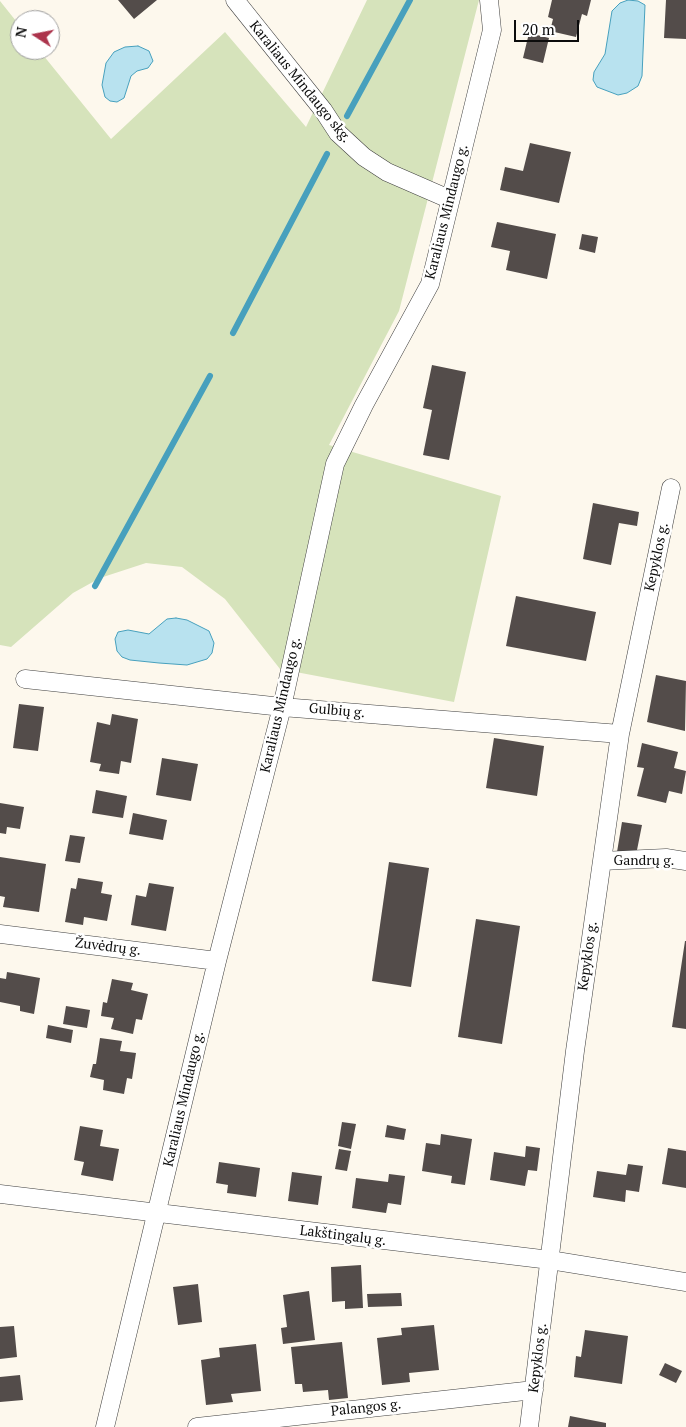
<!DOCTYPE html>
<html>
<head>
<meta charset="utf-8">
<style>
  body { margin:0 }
  #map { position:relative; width:686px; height:1427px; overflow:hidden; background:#fdf8ed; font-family:"PT Serif",serif }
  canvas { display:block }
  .north { position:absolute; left:10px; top:10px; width:50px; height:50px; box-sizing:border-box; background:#fff; border:1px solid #9e9e9e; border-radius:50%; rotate:281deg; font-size:14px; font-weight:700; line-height:20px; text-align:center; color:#0c0c0c }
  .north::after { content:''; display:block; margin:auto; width:18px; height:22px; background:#ac344c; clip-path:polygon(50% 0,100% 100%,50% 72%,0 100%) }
  .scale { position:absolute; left:514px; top:20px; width:65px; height:22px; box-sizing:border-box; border:2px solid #0c0c0c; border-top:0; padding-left:6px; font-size:15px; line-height:18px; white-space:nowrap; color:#0c0c0c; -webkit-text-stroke:4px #fff; paint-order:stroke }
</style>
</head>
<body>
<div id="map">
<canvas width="686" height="1427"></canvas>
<div class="north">N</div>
<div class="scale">20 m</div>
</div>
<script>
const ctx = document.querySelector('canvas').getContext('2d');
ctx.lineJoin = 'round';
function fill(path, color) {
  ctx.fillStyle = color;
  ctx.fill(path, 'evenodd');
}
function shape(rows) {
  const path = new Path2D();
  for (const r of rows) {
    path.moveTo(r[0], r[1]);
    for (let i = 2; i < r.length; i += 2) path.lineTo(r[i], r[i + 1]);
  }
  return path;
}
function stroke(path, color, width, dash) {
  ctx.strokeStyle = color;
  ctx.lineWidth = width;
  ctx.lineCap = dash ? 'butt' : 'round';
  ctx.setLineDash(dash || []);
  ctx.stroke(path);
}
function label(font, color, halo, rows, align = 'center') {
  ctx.font = font + ' "PT Serif",serif';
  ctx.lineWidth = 5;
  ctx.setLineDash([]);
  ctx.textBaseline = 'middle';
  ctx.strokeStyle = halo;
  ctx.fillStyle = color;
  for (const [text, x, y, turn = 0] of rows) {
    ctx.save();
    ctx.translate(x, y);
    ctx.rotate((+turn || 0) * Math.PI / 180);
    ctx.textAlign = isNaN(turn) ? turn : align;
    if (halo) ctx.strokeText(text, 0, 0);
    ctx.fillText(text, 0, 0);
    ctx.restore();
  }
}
const green = shape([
  [367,0,479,0,399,311,329,445,501,496,454,702,280,669,225,599,182,567,146,563,100,578,73,593,11,647,0,645,0,1,20,26,20,50,39,50,111,139,225,32,306,127]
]);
const water = shape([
  [628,0,638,1,645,5,642,76,638,86,627,93,618,95,597,87,593,80,594,72,605,54,612,11,620,3,628,0],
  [138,46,149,51,153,61,148,68,137,71,131,76,124,98,117,102,110,101,105,97,102,85,106,63,114,52,125,47,138,46],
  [176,618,187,620,209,631,214,643,212,653,207,659,187,665,159,663,130,660,122,657,117,651,115,639,118,632,128,630,149,634,167,619,176,618]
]);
const stream = shape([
  [347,116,410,0],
  [233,333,327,154],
  [95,586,210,376]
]);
const building = shape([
  [118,0,157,0,134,19],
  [552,0,591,0,587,16,582,14,576,37,550,31,553,19,548,17],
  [666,0,686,0,686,39,664,38],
  [529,33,549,38,543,63,523,58],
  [530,143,571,152,559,203,500,190,505,167,523,171],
  [497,222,556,234,547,279,506,270,510,251,491,247],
  [582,234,598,237,595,253,579,249],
  [432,365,466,372,449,460,423,455,432,410,423,408],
  [593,503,639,512,637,526,619,523,611,565,583,559],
  [516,596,596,612,586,661,506,646],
  [656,675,686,681,685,731,647,722],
  [19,704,44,707,38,751,13,748],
  [112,714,138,719,131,763,121,761,119,774,99,771,101,764,90,762,97,722,110,725],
  [494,738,544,746,537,796,486,788],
  [642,743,678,752,674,768,686,771,682,794,669,791,666,803,637,796,644,768,637,767],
  [162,758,198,764,191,801,156,795],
  [96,790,127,796,123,818,92,813],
  [0,803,24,807,20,829,7,827,6,834,0,833],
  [133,813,167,820,163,840,129,834],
  [622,822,642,825,636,855,617,852],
  [70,835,85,837,80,863,65,861],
  [0,857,46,864,39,912,3,907,5,897,0,896],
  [389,862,429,868,411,987,372,981],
  [78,878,103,882,101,893,112,895,107,921,84,917,83,925,65,922,71,888,76,889],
  [149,883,174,887,166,931,131,925,136,895,146,897],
  [476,919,520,926,502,1044,458,1037],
  [685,941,686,941,686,1029,672,1027],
  [7,972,40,978,34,1014,20,1011,20,1006,0,1002,0,978,6,979],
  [112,979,133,983,131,990,148,994,142,1020,136,1019,133,1034,111,1029,114,1018,101,1016,103,1002,107,1003],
  [66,1006,90,1010,87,1028,63,1024],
  [48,1025,73,1030,71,1043,46,1038],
  [100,1038,122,1041,120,1051,136,1053,132,1079,127,1078,124,1094,103,1090,104,1080,90,1077,93,1064,96,1064],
  [342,1122,356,1124,351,1149,338,1146],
  [387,1125,406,1129,404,1140,385,1137],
  [80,1126,103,1130,100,1146,119,1149,113,1181,81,1175,84,1162,74,1160],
  [441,1134,472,1139,465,1185,451,1183,452,1176,422,1171,426,1143,440,1145],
  [526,1146,540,1148,537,1171,528,1170,525,1186,490,1180,494,1152,525,1157],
  [668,1148,686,1151,686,1188,662,1184],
  [339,1149,351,1151,347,1171,335,1169],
  [219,1162,260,1168,256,1197,227,1193,228,1185,216,1183],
  [628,1164,643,1166,639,1192,626,1190,625,1202,593,1197,597,1171,626,1175],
  [292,1172,322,1176,318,1205,288,1201],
  [389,1174,405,1176,401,1205,388,1203,386,1213,352,1208,356,1178,388,1182],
  [361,1265,363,1308,345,1309,345,1301,332,1302,331,1267],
  [198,1284,202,1322,178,1325,173,1287],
  [309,1291,315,1340,283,1344,281,1328,287,1327,283,1295],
  [401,1293,402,1306,368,1307,367,1294],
  [434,1325,439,1370,409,1373,410,1382,382,1385,377,1338,402,1335,401,1328],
  [14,1326,17,1357,0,1359,0,1327],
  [585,1330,628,1336,622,1384,574,1377,576,1356,581,1357],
  [342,1342,348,1398,329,1400,328,1390,303,1392,302,1384,295,1384,291,1347],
  [256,1344,261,1391,231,1394,233,1402,206,1405,201,1360,220,1357,219,1348],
  [665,1363,682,1371,676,1383,659,1375],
  [20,1375,23,1400,0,1402,0,1377],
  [570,1416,606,1423,606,1427,568,1427]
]);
const street = shape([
  [235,0,323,110,338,133,364,157,387,172,449,199],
  [25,679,282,707,620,734],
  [602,861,666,858,686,861],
  [0,934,217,961],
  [0,1194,550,1260,686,1282],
  [105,1427,217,961,282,707,335,464,364,405,430,284,492,30,489,0],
  [197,1427,534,1390],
  [529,1427,575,1051,620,734,671,488]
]);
const streetNames = [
  ["Karaliaus Mindaugo skg.",300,82,51],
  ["Karaliaus Mindaugo g.",447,212,-76],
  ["Kepyklos g.",657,557,-78],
  ["Karaliaus Mindaugo g.",281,705,-77],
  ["Gulbių g.",337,711,5],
  ["Gandrų g.",644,861],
  ["Žuvėdrų g.",108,947,7],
  ["Kepyklos g.",588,956,-82],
  ["Karaliaus Mindaugo g.",184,1099,-77],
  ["Lakštingalų g.",343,1236,7],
  ["Kepyklos g.",538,1358,-83],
  ["Palangos g.",366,1408,-6]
];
fill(green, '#d6e3bb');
fill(water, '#b8e2ef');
stroke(water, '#47a0bd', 1);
stroke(stream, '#47a0bd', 6);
fill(building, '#534c4a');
stroke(street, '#3f3f3f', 19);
stroke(street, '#fff', 18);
label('14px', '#0c0c0c', '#fff', streetNames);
</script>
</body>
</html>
